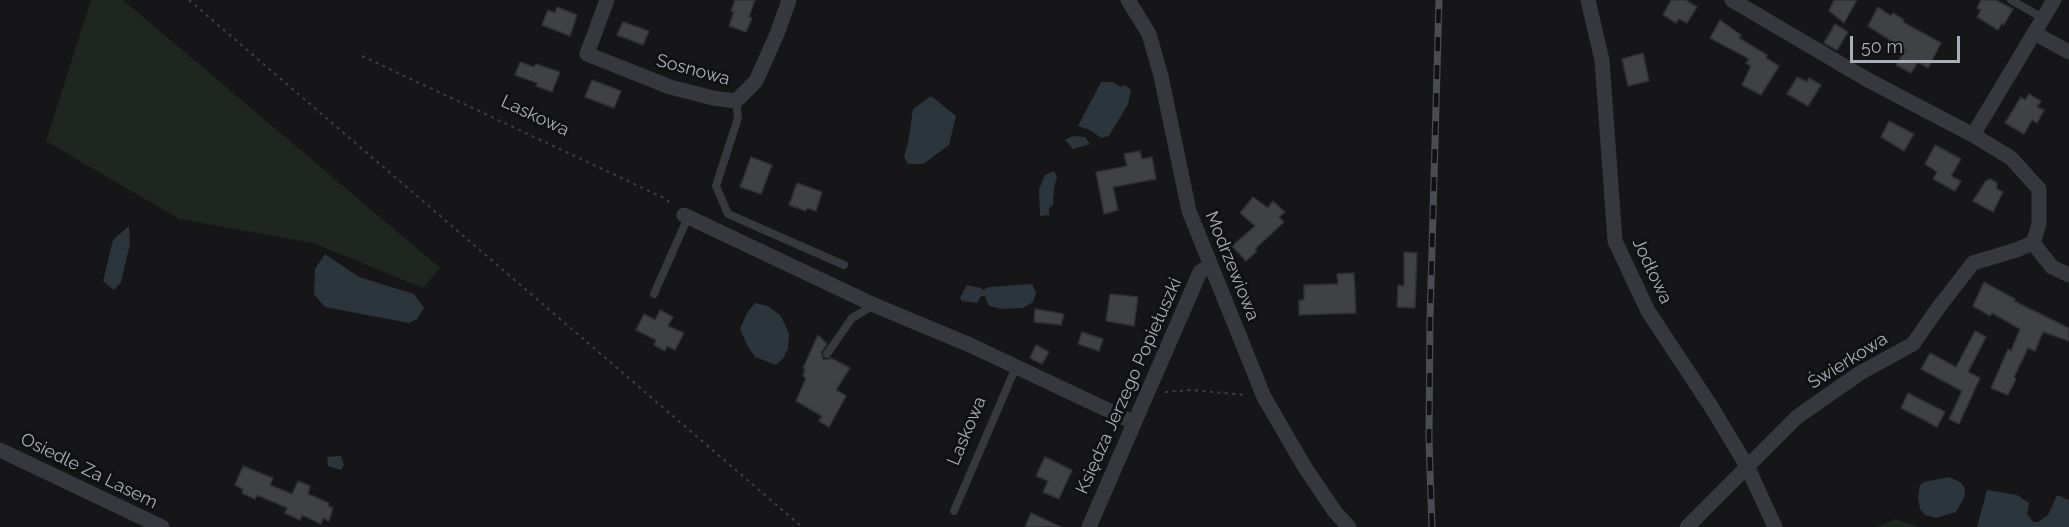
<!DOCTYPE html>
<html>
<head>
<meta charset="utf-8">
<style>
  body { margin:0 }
  #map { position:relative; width:2069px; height:527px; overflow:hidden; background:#161618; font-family:Raleway,sans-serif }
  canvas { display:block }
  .scale { position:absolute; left:1850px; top:36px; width:110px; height:27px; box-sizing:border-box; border:3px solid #a8adb8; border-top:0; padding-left:8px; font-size:18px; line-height:21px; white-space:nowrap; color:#a8adb8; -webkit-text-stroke:4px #111113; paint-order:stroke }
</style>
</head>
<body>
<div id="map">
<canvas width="2069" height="527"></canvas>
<div class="scale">50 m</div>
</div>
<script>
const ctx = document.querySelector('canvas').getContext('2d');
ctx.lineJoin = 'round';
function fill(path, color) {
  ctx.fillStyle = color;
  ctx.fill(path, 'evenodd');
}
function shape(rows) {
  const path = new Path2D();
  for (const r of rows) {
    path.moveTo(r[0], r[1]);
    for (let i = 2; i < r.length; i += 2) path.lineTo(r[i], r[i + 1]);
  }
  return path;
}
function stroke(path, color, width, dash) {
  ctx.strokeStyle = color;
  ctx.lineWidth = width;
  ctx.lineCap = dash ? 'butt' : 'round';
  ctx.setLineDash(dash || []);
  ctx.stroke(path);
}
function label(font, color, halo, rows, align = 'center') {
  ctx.font = font + ' Raleway,sans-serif';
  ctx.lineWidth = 6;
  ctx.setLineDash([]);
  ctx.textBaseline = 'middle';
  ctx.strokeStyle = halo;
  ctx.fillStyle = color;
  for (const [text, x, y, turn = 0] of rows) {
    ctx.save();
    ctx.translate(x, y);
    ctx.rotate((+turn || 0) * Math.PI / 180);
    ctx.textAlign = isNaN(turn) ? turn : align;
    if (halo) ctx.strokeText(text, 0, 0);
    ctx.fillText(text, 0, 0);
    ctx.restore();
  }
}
const green = shape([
  [91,0,123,0,440,268,423,288,313,243,179,219,46,141],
  [1895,519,1919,527,1877,527]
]);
const water = shape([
  [1101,82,1112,82,1121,87,1125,85,1131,90,1128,104,1109,136,1101,138,1090,130,1078,126],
  [931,96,956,116,949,145,923,164,908,164,904,157,908,143,913,109],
  [1073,136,1085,137,1090,144,1073,149,1065,140],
  [1054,171,1057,177,1054,187,1053,205,1049,208,1049,215,1040,216,1039,189,1045,175],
  [129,226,130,244,121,282,114,290,103,281,113,240],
  [325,254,359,277,414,294,424,308,417,319,409,323,325,307,314,294,315,269],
  [1032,284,1036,293,1033,302,1023,308,1003,309,989,306,985,296,981,296,977,303,962,301,960,298,967,285,981,288,983,290,989,287],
  [755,303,768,306,781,316,789,334,788,348,784,357,776,365,755,357,747,345,740,329,747,313],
  [341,456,344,465,341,470,328,466,327,457],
  [1949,477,1960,482,1965,488,1964,498,1956,512,1936,518,1925,515,1920,509,1918,497,1920,485,1924,482],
  [1987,490,2017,495,2029,503,2027,514,2033,522,2038,522,2048,515,2057,495,2069,500,2069,527,1977,527]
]);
const building = shape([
  [735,0,755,0,749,17,752,18,746,32,729,26,734,12,731,11,735,0],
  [1671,0,1686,0,1697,7,1687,23,1679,19,1676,23,1663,15,1671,0],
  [1834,0,1857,0,1844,23,1829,11,1834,0],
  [1981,0,1996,0,2013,9,2004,25,2002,23,1998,30,1977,17,1981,10,1977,8,1981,0],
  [557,7,577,15,570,36,542,25,548,10,555,13,557,7],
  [1878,7,1891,16,1893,13,1904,20,1903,22,1941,43,1928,68,1918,62,1911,73,1896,65,1905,50,1868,26,1878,7],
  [1720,20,1741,35,1739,38,1767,55,1766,58,1779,66,1761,95,1742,85,1751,66,1746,63,1749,59,1710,38,1720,20],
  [623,22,649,31,643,45,617,35,623,22],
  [1835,24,1848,32,1837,50,1824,43,1835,24],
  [1643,53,1649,81,1628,86,1622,59,1643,53],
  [520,62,534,67,536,64,560,72,552,92,536,86,537,83,515,75,520,62],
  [1797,77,1807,82,1809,78,1821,85,1808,106,1787,94,1797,77],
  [592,80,621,91,614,108,585,97,592,80],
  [2029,94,2041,101,2037,107,2044,110,2037,123,2032,120,2024,134,2005,123,2021,97,2025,100,2029,94],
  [1889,121,1914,134,1904,151,1881,137,1889,121],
  [1935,145,1961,159,1951,176,1961,181,1955,191,1933,179,1937,172,1925,164,1935,145],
  [1140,151,1142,159,1152,157,1156,179,1113,187,1118,210,1104,214,1096,172,1127,166,1124,154,1140,151],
  [751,157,772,165,761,194,740,187,751,157],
  [1990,179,1997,183,1997,189,2003,192,1993,212,1973,201,1985,182,1990,179],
  [797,183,822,192,816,211,807,208,806,211,789,205,797,183],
  [1253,197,1268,208,1273,201,1285,212,1279,217,1284,222,1255,249,1257,251,1246,261,1232,246,1255,226,1240,213,1253,197],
  [1404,252,1417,253,1415,308,1397,307,1398,285,1404,286,1404,252],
  [1354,273,1356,313,1299,315,1299,300,1304,300,1304,285,1338,284,1337,274,1354,273],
  [1984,282,2015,299,2014,301,2069,328,2069,341,2043,332,2035,351,2028,348,2014,377,2016,379,2008,395,1991,388,2008,349,2011,351,2020,329,1992,313,1990,316,1973,306,1984,282],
  [1110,294,1138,297,1134,326,1106,321,1110,294],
  [1035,309,1064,314,1061,325,1034,322,1035,309],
  [660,310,673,317,668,326,684,333,675,350,667,346,665,351,654,345,656,340,636,330,644,314,655,320,660,310],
  [1975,331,1986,337,1968,372,1980,378,1959,424,1949,419,1962,391,1921,369,1930,353,1956,367,1975,331],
  [1082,332,1103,339,1099,351,1078,344,1082,332],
  [818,335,827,344,821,353,823,359,827,360,831,358,850,368,836,390,846,396,829,427,819,421,822,416,796,401,806,378,803,376,805,369,803,368,818,335],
  [1036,345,1049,352,1042,364,1030,358,1036,345],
  [1908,393,1945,412,1937,427,1901,408,1908,393],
  [1045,457,1072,470,1059,499,1043,492,1048,481,1036,476,1045,457],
  [243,466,273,478,270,485,292,494,298,481,310,486,308,494,329,503,328,506,333,508,329,521,323,518,321,524,302,515,300,520,285,513,287,508,257,495,255,499,242,493,243,489,235,485,243,466],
  [1031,513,1061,527,1025,527,1031,513]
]);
const path = shape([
  [189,0,802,527],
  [362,56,664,198,673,205],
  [1165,392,1192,390,1246,395]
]);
const lane = shape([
  [2011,0,2043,18],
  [736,101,738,118,716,186,728,214,844,265],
  [654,294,688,217],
  [827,354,852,318,874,305],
  [954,511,1016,367]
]);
const street = shape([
  [607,0,587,54,670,87,713,98,736,101,756,81,777,34,789,0],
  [1128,0,1149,34,1161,76,1189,211,1264,397,1304,466,1335,512,1349,527],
  [1588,0,1602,60,1615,241,1648,311,1712,408,1747,466,1775,527],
  [2034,33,2069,52],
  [1973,135,2054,0],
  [684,215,874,305,970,345,1133,422],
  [2033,243,2052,267,2069,275],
  [0,450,162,527],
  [1089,527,1200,272,1211,265],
  [1687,527,1797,417,1860,373,1913,344,1938,308,1973,263,2016,250,2033,243,2039,224,2039,189,2011,158,1973,135,1868,80,1732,0]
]);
const rail = shape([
  [1432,527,1429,440,1430,320,1439,0]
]);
const streetNames = [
  ["Sosnowa",693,70,15],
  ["Laskowa",535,116,25],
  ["Modrzewiowa",1232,266,68],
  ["Jodłowa",1652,271,65],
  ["Świerkowa",1848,361,-32],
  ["Księdza Jerzego Popiełuszki",1129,386,-66],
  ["Laskowa",967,431,-67],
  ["Osiedle Za Lasem",89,471,26]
];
fill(green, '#1e261f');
fill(water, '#2c353c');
fill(building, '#404145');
stroke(building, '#303034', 1.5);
stroke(path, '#3d3f44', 2, [3, 4.5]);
stroke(lane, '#37383d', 8);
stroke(street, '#37383d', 15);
stroke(rail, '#4a4c52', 7);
stroke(rail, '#111113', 4.5, [14]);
label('18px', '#a8adb8', '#111113', streetNames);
</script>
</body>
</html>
